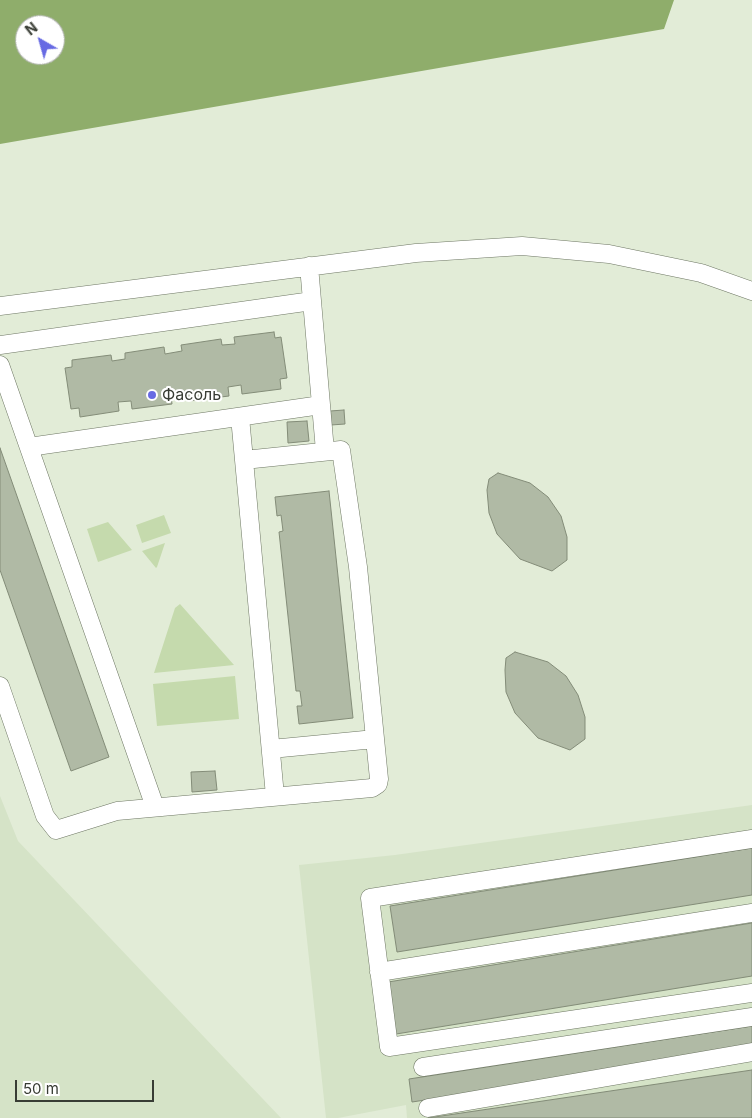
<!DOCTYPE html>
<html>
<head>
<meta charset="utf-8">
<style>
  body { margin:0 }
  #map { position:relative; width:752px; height:1118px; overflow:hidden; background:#e2ecd7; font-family:Inter,sans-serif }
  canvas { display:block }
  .north { position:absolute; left:15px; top:15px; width:50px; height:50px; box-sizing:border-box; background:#fff; border:1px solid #afb1ae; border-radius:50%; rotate:322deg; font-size:14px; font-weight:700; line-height:20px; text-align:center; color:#383c34 }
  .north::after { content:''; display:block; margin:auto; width:18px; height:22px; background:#676ae3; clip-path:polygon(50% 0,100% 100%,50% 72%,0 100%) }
  .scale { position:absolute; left:15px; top:1080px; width:139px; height:22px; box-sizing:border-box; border:2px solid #383c34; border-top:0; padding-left:6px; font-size:15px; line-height:18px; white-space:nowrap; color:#383c34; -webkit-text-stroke:4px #fff; paint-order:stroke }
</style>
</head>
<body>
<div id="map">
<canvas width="752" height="1118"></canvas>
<div class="north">N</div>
<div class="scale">50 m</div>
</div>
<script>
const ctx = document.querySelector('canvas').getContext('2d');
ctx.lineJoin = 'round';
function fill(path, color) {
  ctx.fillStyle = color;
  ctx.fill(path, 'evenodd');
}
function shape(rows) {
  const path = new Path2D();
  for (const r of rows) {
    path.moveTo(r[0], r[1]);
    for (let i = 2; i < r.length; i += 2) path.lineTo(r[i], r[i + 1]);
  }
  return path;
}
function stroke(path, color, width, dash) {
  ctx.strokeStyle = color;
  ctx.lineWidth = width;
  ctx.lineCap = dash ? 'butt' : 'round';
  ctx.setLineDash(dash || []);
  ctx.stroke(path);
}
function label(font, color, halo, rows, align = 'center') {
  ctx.font = font + ' Inter,sans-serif';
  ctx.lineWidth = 4;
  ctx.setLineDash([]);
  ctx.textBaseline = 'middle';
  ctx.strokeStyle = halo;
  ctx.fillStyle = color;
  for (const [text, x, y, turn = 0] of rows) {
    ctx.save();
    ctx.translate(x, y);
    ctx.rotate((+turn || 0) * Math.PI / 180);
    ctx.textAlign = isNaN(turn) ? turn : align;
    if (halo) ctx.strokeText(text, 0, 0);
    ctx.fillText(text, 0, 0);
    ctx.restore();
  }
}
const built = shape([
  [0,796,18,841,281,1118,0,1118],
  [752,805,752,1118,407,1118,406,1105,338,1118,326,1118,299,865,395,855]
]);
const green = shape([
  [164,515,171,533,142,543,136,525],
  [108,522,132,550,98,562,87,529],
  [165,543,157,567,156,568,142,551],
  [180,604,234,665,154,673,175,608],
  [235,676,239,719,157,726,153,684]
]);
const water = shape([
  [0,0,674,0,664,29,0,144],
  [25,25,55,25,55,55,25,55]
]);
const building = shape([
  [274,332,275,338,281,337,287,378,280,379,281,389,242,394,241,385,228,387,229,396,189,401,188,393,171,395,172,404,132,409,131,401,118,402,119,411,80,417,79,408,71,409,65,368,72,367,72,360,111,355,112,361,125,359,125,353,164,347,165,354,182,351,181,345,221,339,222,345,235,344,234,337,274,332],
  [344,410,345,424,331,425,330,411,344,410],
  [307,421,309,441,288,443,287,422,307,421],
  [0,448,109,757,71,771,0,570,0,448],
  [498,473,530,483,548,497,561,516,567,537,567,560,552,571,520,559,497,534,489,513,487,490,489,479,498,473],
  [329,491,353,718,299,724,297,706,302,706,300,691,296,691,279,532,283,531,281,515,277,516,275,497,329,491],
  [515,652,548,662,566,676,578,695,585,717,585,739,570,750,538,738,515,713,506,692,505,670,506,658,515,652],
  [215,771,217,790,192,792,191,772,215,771],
  [752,848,752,895,397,952,390,906,752,848],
  [752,923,752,976,390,1035,382,983,752,923],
  [752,1026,752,1050,412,1102,409,1079,752,1026],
  [752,1070,752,1118,428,1118,752,1070]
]);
const minor = shape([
  [309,266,325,451],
  [0,306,416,253,522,246,609,254,701,273,752,291],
  [0,345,312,301],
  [0,365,155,807],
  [240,417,244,460],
  [29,447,321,405],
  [0,686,45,816,56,830,117,811,372,788,378,784,379,779,358,567,341,450,244,460,275,796],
  [271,749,375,739],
  [752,839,370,898,389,1047,752,993],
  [379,972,752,913],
  [423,1067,752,1017],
  [428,1108,752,1052]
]);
const markers = [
  [152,395,5,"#676ae3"]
];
const poiNames = [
  ["Фасоль",162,395]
];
fill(built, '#d5e3c7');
fill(green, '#c5daad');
fill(water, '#8fad6b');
fill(building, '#b0baa5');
stroke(building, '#838c78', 1);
stroke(minor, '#6e7764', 19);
stroke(minor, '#fff', 18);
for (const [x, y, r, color] of markers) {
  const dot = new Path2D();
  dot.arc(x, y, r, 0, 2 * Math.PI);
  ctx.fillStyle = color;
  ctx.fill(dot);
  stroke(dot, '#fff', 2);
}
label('16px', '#383c34', '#fff', poiNames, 'left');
</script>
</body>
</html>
